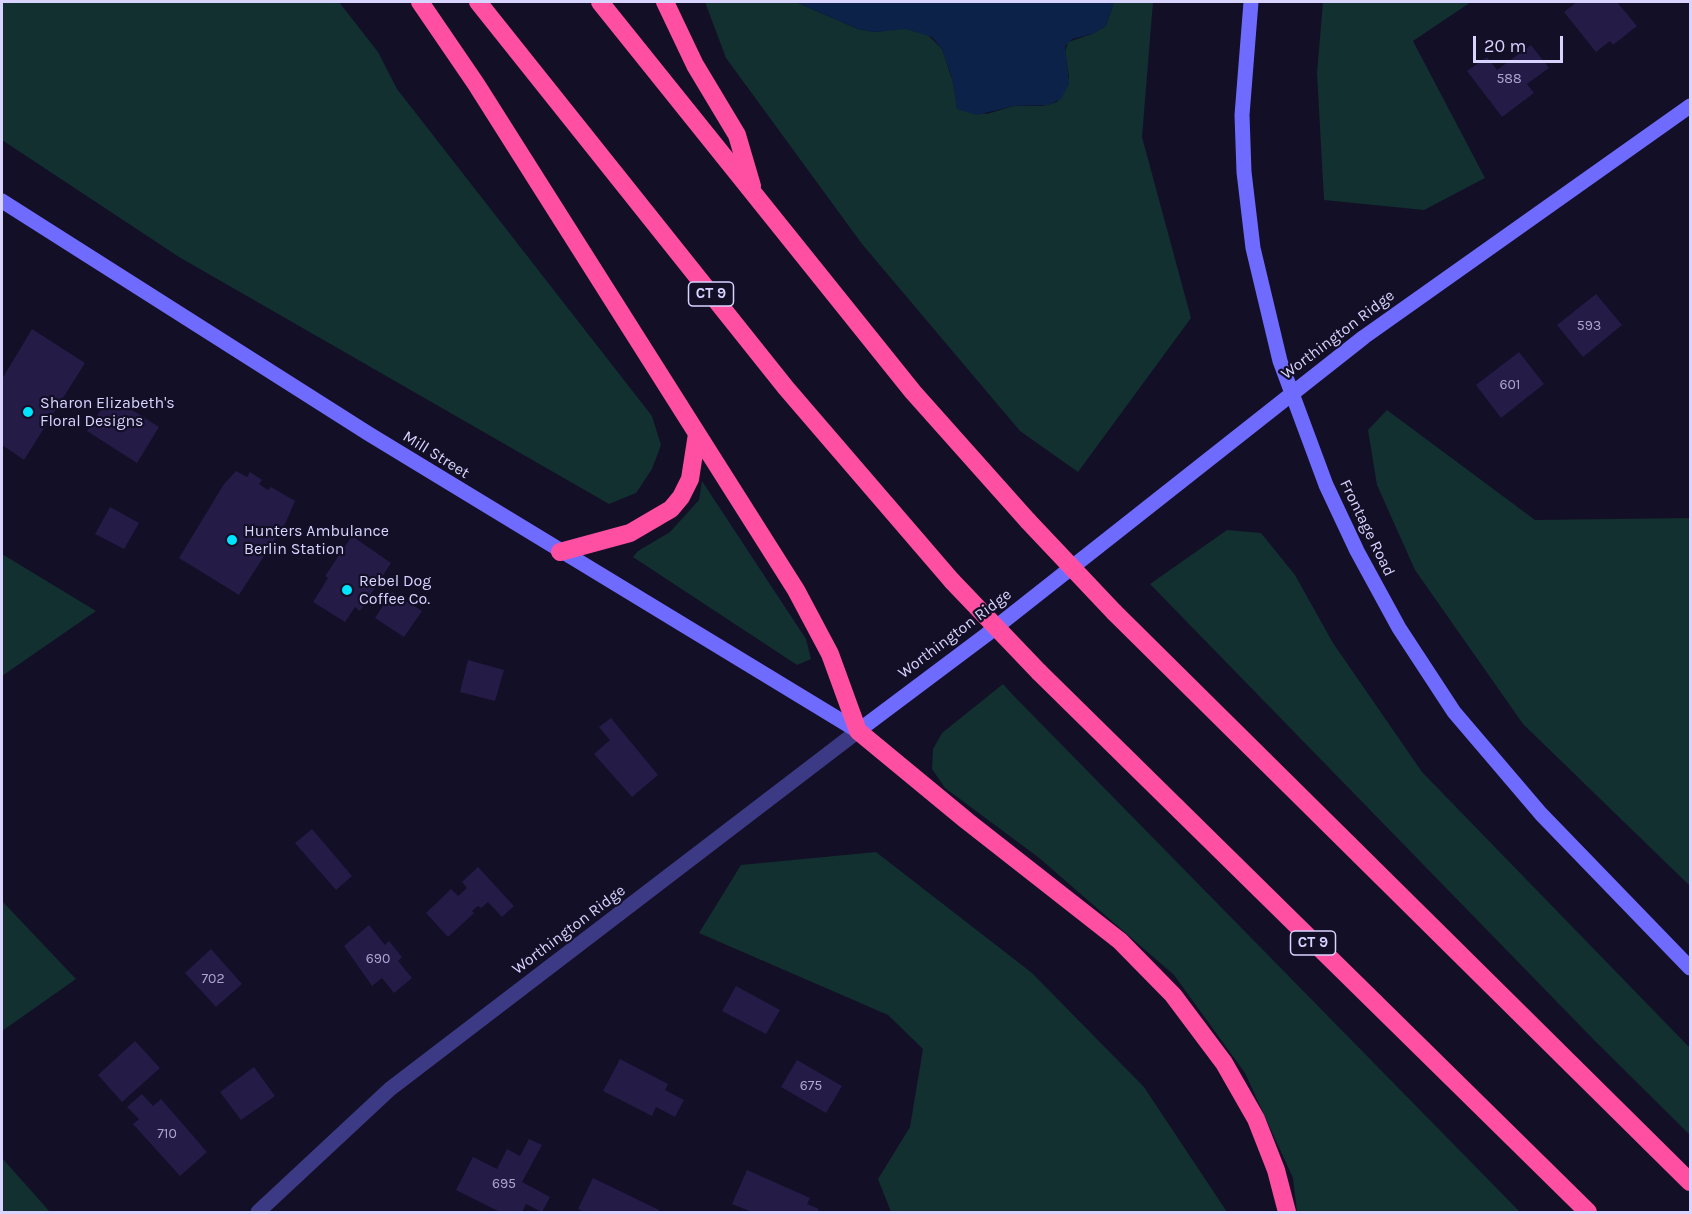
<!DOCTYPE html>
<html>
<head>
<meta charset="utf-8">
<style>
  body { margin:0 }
  #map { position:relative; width:1692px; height:1214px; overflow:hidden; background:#130f26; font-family:Karla,sans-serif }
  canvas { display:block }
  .frame { position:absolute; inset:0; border:3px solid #d9d4ff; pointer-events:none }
  .scale { position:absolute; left:1473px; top:36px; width:90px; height:27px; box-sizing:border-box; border:3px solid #d9d4ff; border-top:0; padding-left:8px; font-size:18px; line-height:21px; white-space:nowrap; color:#d9d4ff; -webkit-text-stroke:4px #130f26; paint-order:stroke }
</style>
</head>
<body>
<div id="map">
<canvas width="1692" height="1214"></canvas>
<div class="frame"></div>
<div class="scale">20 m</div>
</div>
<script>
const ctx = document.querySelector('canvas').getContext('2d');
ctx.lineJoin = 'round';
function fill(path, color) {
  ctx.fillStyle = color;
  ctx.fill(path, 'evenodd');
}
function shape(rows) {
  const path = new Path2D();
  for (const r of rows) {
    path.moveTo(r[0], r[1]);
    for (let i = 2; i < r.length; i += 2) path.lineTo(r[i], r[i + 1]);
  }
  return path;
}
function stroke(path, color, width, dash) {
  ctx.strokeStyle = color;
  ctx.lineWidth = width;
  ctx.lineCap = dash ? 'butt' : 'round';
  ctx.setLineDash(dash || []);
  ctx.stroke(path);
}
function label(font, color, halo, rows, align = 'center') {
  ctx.font = font + ' Karla,sans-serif';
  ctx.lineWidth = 4.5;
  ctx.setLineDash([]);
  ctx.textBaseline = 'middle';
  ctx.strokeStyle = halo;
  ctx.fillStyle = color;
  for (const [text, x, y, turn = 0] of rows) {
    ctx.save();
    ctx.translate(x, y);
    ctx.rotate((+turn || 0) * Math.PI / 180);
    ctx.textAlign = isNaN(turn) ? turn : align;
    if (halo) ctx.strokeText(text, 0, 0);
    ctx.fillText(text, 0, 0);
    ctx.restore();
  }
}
const green = shape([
  [2,2,339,2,378,52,397,89,652,416,661,445,652,469,636,493,609,504,179,257,2,140],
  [705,2,796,2,858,29,875,32,902,28,927,34,942,49,955,88,957,109,987,114,1013,106,1042,106,1057,102,1069,78,1065,52,1068,42,1092,34,1106,26,1114,2,1153,2,1142,137,1191,318,1078,472,1020,431,862,244,726,58],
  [1323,2,1471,2,1413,41,1485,178,1424,210,1324,200,1317,73],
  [1387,410,1535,520,1690,518,1690,886,1523,724,1415,570,1377,485,1368,430],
  [702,481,806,639,811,659,797,665,633,557,638,551,670,532,699,500],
  [1227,530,1261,533,1295,575,1333,643,1422,772,1690,1048,1690,1135,1595,1041,1150,584],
  [2,554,96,611,2,676],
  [1003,684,1012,694,1520,1212,1297,1212,1293,1178,1245,1073,1174,975,1038,857,945,788,932,769,933,749,942,733],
  [876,852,1032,973,1144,1087,1227,1212,891,1212,878,1179,910,1127,923,1049,888,1015,699,933,741,865],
  [2,901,76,979,2,1031],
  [2,1158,50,1212,2,1212]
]);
const water = shape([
  [796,2,1114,2,1106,26,1092,34,1072,39,1065,46,1069,84,1061,99,1048,105,1013,106,977,115,957,109,952,78,942,49,932,37,906,29,875,32,858,29]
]);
const building = shape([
  [1577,2,1617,2,1637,26,1613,45,1610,41,1596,52,1564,12],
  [1531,45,1549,68,1527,84,1534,93,1502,117,1467,71,1487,57,1497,70],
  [1596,294,1622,325,1583,357,1557,325],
  [32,329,85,363,24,460,2,445,2,379],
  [1519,352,1544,384,1501,418,1476,385],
  [110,396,159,427,137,463,87,431],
  [236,471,247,477,250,472,262,480,259,484,268,490,271,487,295,501,286,522,239,595,179,558,224,484],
  [110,507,139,523,124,549,95,534],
  [352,536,391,563,360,611,355,607,345,622,313,602,328,578,325,576],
  [392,592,422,611,404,637,375,618],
  [468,660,504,670,495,701,460,692],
  [611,718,658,775,632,797,594,754,610,740,599,727],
  [312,829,352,876,336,890,295,843],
  [478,867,514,906,502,917,488,902,481,908,478,906,472,911,474,913,448,937,426,913,451,889,458,896,467,888,462,882],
  [369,925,385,945,389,941,402,957,398,961,412,978,394,993,382,978,372,986,344,946],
  [211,949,242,984,216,1007,185,973],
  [736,986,780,1010,766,1034,722,1011],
  [135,1041,160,1068,122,1102,98,1075],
  [620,1059,668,1084,665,1090,684,1100,675,1117,656,1107,652,1116,603,1091],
  [797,1060,842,1086,826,1113,781,1087],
  [254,1067,275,1096,241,1120,220,1092],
  [142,1094,153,1106,161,1099,207,1152,180,1176,133,1124,139,1119,127,1107],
  [529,1139,542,1145,522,1182,550,1197,542,1212,526,1204,522,1212,500,1212,456,1190,473,1157,497,1169,507,1149,520,1156],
  [747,1170,810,1198,807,1204,819,1209,817,1212,752,1212,732,1204],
  [593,1178,659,1210,658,1212,585,1212,578,1209]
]);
const tertiary = shape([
  [258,1212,390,1089,858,731]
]);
const secondary = shape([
  [1251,2,1242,115,1244,172,1253,248,1280,361,1326,485,1357,551,1399,628,1454,712,1541,814,1690,968],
  [2,201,369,434,858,731,986,635,1364,337,1690,106]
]);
const motorway = shape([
  [420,2,476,84,796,590,830,654,858,731,967,821,1120,941,1173,995,1224,1063,1256,1119,1276,1170,1287,1212],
  [478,2,786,388,952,581],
  [600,2,913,392,1028,521],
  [665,2,695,65,737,135,752,186],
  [560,552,630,533,671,509,681,497,690,479,697,434],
  [1114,612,1690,1182],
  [1039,672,1588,1212]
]);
const motorwayBridge = shape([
  [1028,521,1114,612],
  [952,581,1039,672]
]);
const markers = [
  [28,412,6,"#00e5ff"],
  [232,540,6,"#00e5ff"],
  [347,590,6,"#00e5ff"]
];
const numberNames = [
  ["588",1509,79],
  ["593",1589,326],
  ["601",1510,385],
  ["690",378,959],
  ["702",213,979],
  ["675",811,1086],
  ["710",167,1134],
  ["695",504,1184]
];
const shields = [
  [711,294,45],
  [1313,943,45]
];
const shieldNames = [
  ["CT 9",711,294],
  ["CT 9",1313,943]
];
const streetNames = [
  ["Worthington Ridge",1338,335,-37],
  ["Mill Street",436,455,32],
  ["Frontage Road",1367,528,64],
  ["Worthington Ridge",955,634,-37],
  ["Worthington Ridge",569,930,-37]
];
const poiNames = [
  ["Sharon Elizabeth's",40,403],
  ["Floral Designs",40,421],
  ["Hunters Ambulance",244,531],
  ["Berlin Station",244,549],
  ["Rebel Dog",359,581],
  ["Coffee Co.",359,599]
];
fill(green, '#12302f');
fill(water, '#0c2248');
fill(building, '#241b47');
stroke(tertiary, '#3d3a85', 15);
stroke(secondary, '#6f6bff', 15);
stroke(motorway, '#ff4fa3', 18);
stroke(motorwayBridge, '#ff4fa3', 18);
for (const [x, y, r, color] of markers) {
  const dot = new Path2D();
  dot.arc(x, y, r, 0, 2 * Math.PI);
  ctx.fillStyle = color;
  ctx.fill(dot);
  stroke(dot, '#130f26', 2);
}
label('14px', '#aca6d1', null, numberNames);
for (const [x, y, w] of shields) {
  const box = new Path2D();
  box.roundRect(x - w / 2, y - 12, w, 24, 4.5);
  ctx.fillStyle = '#130f26';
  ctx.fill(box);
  stroke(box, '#d9d4ff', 1.5);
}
label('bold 15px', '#d9d4ff', null, shieldNames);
label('16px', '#d9d4ff', '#130f26', streetNames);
label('16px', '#d9d4ff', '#130f26', poiNames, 'left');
</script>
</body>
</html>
